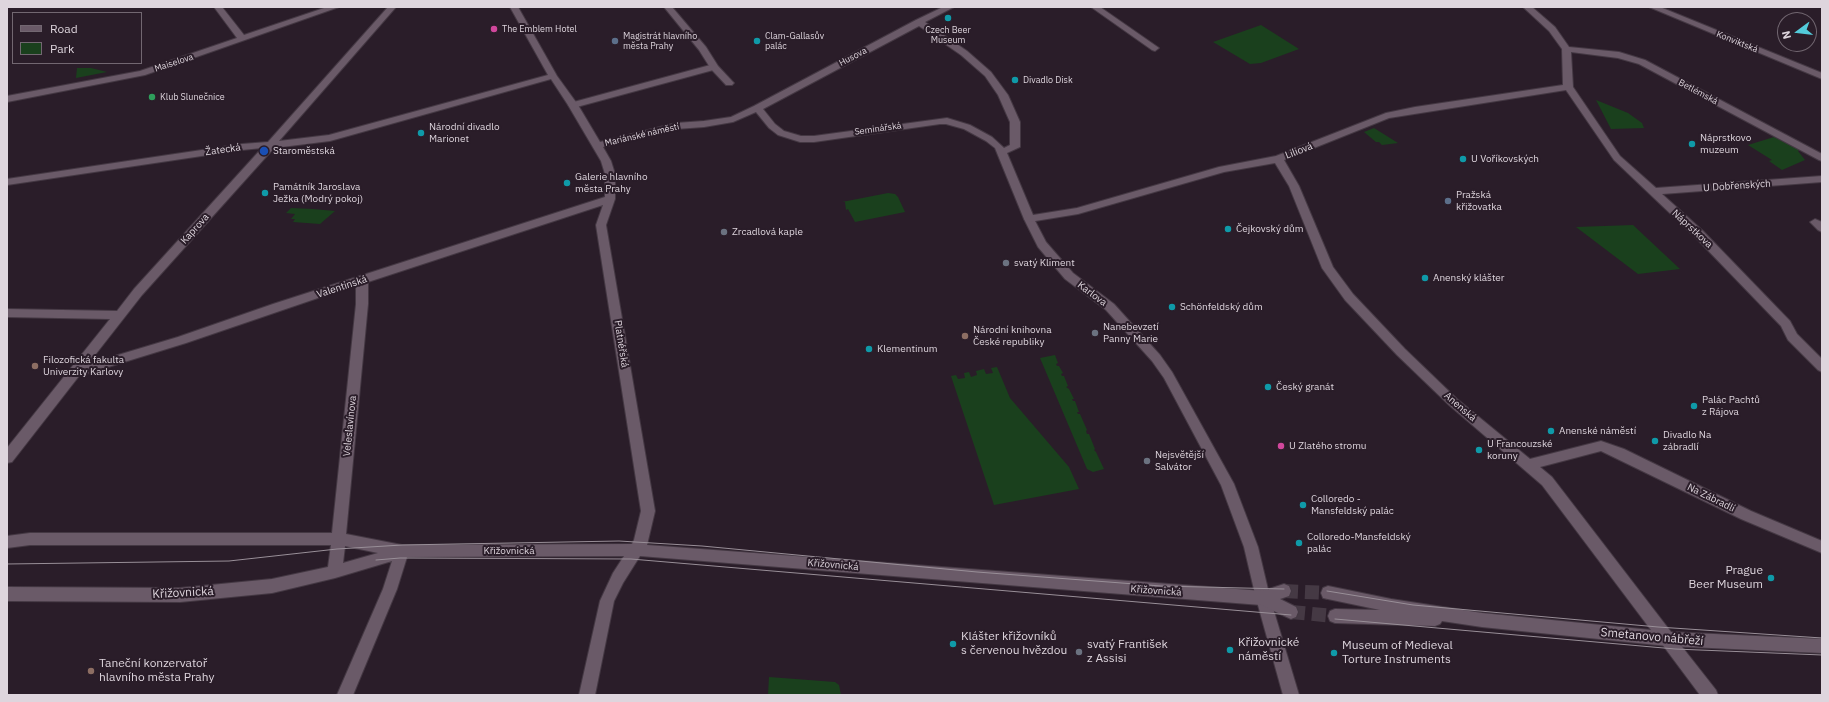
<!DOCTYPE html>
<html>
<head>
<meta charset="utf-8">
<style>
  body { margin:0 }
  #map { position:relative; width:1829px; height:702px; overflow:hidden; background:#2a1d29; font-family:"IBM Plex Sans",sans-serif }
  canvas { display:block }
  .frame { position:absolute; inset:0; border:8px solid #ded5dd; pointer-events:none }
  .legend { position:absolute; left:12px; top:12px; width:130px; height:52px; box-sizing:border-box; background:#2a1d29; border:1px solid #726771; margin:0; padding:5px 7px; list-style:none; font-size:12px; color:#ded5dd }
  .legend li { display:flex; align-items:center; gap:8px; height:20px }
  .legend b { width:20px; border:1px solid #726771 }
  .north { position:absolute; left:1777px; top:12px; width:40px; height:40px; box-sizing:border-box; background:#2a1d29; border:1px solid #726771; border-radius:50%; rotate:255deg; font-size:11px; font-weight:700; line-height:16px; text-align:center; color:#ded5dd }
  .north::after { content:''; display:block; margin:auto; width:14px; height:18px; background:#53cbda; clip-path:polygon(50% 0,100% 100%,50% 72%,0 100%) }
</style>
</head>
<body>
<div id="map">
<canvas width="1829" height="702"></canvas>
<div class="frame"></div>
<ul class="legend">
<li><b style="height:5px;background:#6a5a68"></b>Road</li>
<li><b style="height:11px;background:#1a401d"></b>Park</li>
</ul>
<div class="north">N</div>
</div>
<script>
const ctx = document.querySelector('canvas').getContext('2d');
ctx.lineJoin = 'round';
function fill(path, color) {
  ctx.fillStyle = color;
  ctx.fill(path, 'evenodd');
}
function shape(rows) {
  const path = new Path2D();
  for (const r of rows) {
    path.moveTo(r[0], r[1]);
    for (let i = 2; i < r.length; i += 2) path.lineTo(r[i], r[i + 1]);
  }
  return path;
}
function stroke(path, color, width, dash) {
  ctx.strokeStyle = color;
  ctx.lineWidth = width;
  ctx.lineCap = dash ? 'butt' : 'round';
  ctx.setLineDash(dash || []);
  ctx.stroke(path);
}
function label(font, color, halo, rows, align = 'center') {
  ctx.font = font + ' "IBM Plex Sans",sans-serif';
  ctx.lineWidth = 4;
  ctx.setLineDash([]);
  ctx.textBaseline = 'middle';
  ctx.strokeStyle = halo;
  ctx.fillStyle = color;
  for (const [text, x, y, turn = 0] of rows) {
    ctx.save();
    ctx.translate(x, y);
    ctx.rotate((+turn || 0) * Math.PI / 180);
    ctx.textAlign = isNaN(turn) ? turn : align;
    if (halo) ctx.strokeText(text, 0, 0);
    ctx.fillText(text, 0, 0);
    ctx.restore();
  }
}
const green = shape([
  [1261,25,1299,49,1261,63,1250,64,1213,42],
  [77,68,91,68,107,72,76,78],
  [1596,100,1628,113,1642,123,1644,128,1611,129],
  [1374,128,1398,143,1382,145,1379,142,1376,142,1364,132],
  [1774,137,1800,149,1798,151,1805,160,1782,170,1769,161,1772,160,1748,145],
  [888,193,895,194,898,197,905,212,855,222,848,209,846,210,845,202,842,202],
  [291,208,313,209,335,211,320,224,293,222,295,219,291,219,295,214,286,213],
  [1633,225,1680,269,1638,274,1576,227],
  [1055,355,1058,363,1056,364,1057,366,1059,366,1063,373,1061,374,1062,376,1064,376,1068,386,1066,387,1069,389,1074,399,1072,399,1073,401,1075,401,1079,412,1077,412,1078,414,1080,414,1087,430,1086,431,1087,434,1089,434,1095,449,1094,450,1096,452,1104,469,1093,472,1087,469,1040,358],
  [997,367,1010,398,1069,467,1079,489,994,505,951,376,956,375,958,379,965,378,964,373,969,372,971,377,977,375,976,371,984,369,986,374,993,373,991,368],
  [769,677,835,682,839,685,841,695,768,695]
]);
const minorTunnel = shape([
  [1284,591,1328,593],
  [1291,612,1335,616]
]);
const pedestrian = shape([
  [714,64,718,67,717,69,573,108,568,105,570,103,714,64],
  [1029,216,1033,217,1046,242,1073,273,1114,304,1160,355,1172,372,1234,484,1258,547,1270,598,1299,695,1283,695,1256,598,1244,547,1221,485,1164,378,1152,361,1106,310,1065,279,1038,247,1024,219,1029,216],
  [1667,632,1672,634,1716,690,1718,695,1700,695,1662,644,1659,639,1662,634,1667,632]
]);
const minor = shape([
  [214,7,222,7,244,35,327,7,339,7,145,75,7,102,7,96,140,71,237,38,214,7],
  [388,7,396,7,279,141,329,135,548,75,510,7,518,7,557,76,578,105,600,142,676,123,704,121,731,117,754,106,916,20,943,7,954,7,925,22,967,51,991,72,1008,95,1020,122,1020,147,1007,153,1033,215,1077,208,1219,167,1276,156,1386,113,1415,107,1563,85,1562,49,1549,31,1523,7,1532,7,1555,27,1569,47,1619,52,1645,60,1822,154,1822,161,1819,160,1639,64,1618,58,1571,52,1573,87,1620,156,1656,188,1822,176,1822,182,1662,194,1703,231,1790,321,1797,334,1822,359,1822,372,1818,370,1788,340,1781,326,1695,237,1614,160,1566,90,1389,118,1284,160,1299,186,1333,267,1353,294,1405,349,1457,399,1530,459,1601,441,1624,449,1751,511,1822,541,1822,553,1741,519,1601,451,1540,467,1552,477,1671,632,1822,639,1822,653,1667,646,1482,627,1442,621,1440,624,1435,626,1335,623,1330,621,1328,616,1330,611,1335,609,1380,610,1323,598,1321,593,1323,588,1328,586,1391,599,1482,613,1651,630,1542,485,1449,405,1397,355,1345,300,1322,268,1289,186,1275,163,1224,172,1078,214,1029,222,1024,219,995,148,986,141,964,129,946,124,940,124,814,142,800,142,778,135,769,128,756,112,733,122,704,127,676,129,603,147,611,161,615,174,615,199,606,225,655,511,647,545,1263,591,1284,584,1289,586,1291,591,1289,596,1280,599,1296,607,1298,612,1296,617,1291,619,1261,605,640,556,623,583,614,601,595,695,579,695,600,601,613,573,624,556,407,557,397,589,353,695,337,695,383,589,392,561,335,578,272,593,180,602,7,601,7,587,180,588,272,579,328,567,331,545,30,545,7,548,7,536,30,533,332,533,356,304,356,285,186,343,79,376,12,462,7,463,7,448,110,319,7,317,7,309,117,311,134,289,262,148,242,150,7,185,7,179,242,144,268,142,388,7],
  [919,26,961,55,985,76,998,95,1010,122,1010,145,1004,148,992,137,970,125,947,118,814,136,801,136,784,131,775,124,763,109,919,26],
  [551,79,568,105,601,161,605,174,605,197,273,304,178,337,88,364,142,295,274,148,330,141,551,79],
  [603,205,596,225,641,511,634,540,632,544,402,545,346,534,368,304,368,282,603,205],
  [345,546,378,553,343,563,345,546],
  [664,7,672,7,706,47,718,66,732,81,734,83,732,85,726,85,711,69,699,50,664,7],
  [1091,7,1100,7,1159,48,1155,51,1152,50,1091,7],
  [1649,7,1660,7,1822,73,1822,79,1649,7],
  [1815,219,1822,222,1822,232,1818,230,1810,222,1815,219]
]);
const tram = shape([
  [376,560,400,558,631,559,1291,615],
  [7,564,229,561,337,549,402,545,619,541,702,546,977,572,1161,586,1284,589],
  [1327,591,1413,605,1658,627,1822,638],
  [1335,619,1675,649,1822,655]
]);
const markers = [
  [948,18,4,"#0f9aa8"],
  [494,29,4,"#d1479c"],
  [615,41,4,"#5c6f8a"],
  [757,41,4,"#0f9aa8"],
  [1015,80,4,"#0f9aa8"],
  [152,97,4,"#2e9e5b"],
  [421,133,4,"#0f9aa8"],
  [1692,144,4,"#0f9aa8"],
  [264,151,5,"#1a4fb4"],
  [1463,159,4,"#0f9aa8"],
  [567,183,4,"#0f9aa8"],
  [265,193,4,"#0f9aa8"],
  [1448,201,4,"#5c6f8a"],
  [1228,229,4,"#0f9aa8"],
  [724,232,4,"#6b7280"],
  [1006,263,4,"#6b7280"],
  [1425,278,4,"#0f9aa8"],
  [1172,307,4,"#0f9aa8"],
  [1095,333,4,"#6b7280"],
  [965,336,4,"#8d6e63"],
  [869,349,4,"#0f9aa8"],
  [35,366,4,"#8d6e63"],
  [1268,387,4,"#0f9aa8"],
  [1694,406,4,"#0f9aa8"],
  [1551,431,4,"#0f9aa8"],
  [1655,441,4,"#0f9aa8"],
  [1281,446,4,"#d1479c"],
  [1479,450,4,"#0f9aa8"],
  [1147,461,4,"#6b7280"],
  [1303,505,4,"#0f9aa8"],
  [1299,543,4,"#0f9aa8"],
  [1771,578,4,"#0f9aa8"],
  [953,644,4,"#0f9aa8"],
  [1230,650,4,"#0f9aa8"],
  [1079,652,4,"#6b7280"],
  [1334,653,4,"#0f9aa8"],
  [91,671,4,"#8d6e63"]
];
const farPoinames = [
  ["The Emblem Hotel",502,29],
  ["Czech Beer",948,30,"center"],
  ["Museum",948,40,"center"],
  ["Magistrát hlavního",623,36],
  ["města Prahy",623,46],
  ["Clam-Gallasův",765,36],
  ["palác",765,46],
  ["Divadlo Disk",1023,80],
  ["Klub Slunečnice",160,97]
];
const farStreetnames = [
  ["Konviktská",1737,42,22],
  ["Husova",853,57,-28],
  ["Maiselova",174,63,-18],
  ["Betlémská",1698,92,28],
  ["Seminářská",878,129,-8],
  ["Mariánské náměstí",642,135,-13]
];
const poiNames = [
  ["Národní divadlo",429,127],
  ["Marionet",429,139],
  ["Náprstkovo",1700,138],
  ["muzeum",1700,150],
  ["Staroměstská",273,151],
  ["U Voříkovských",1471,159],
  ["Galerie hlavního",575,177],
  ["města Prahy",575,189],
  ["Památník Jaroslava",273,187],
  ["Ježka (Modrý pokoj)",273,199],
  ["Pražská",1456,195],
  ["křižovatka",1456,207],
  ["Čejkovský dům",1236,229],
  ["Zrcadlová kaple",732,232],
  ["svatý Kliment",1014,263],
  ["Anenský klášter",1433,278],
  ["Schönfeldský dům",1180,307],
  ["Nanebevzetí",1103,327],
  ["Panny Marie",1103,339],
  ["Národní knihovna",973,330],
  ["České republiky",973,342],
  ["Klementinum",877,349],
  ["Filozofická fakulta",43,360],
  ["Univerzity Karlovy",43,372],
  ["Český granát",1276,387],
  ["Palác Pachtů",1702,400],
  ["z Rájova",1702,412],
  ["Anenské náměstí",1559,431],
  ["Divadlo Na",1663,435],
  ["zábradlí",1663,447],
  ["U Francouzské",1487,444],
  ["koruny",1487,456],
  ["U Zlatého stromu",1289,446],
  ["Nejsvětější",1155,455],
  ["Salvátor",1155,467],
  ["Colloredo -",1311,499],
  ["Mansfeldský palác",1311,511],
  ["Colloredo-Mansfeldský",1307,537],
  ["palác",1307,549]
];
const streetNames = [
  ["Žatecká",223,150,-8],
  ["Liliová",1299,151,-21],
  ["U Dobřenských",1737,186,-4],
  ["Kaprova",195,229,-48],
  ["Náprstkova",1692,229,43],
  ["Valentinská",342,287,-18],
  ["Karlova",1092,294,37],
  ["Platnéřská",621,344,81],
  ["Anenská",1460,407,41],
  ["Veleslavínova",350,426,-84],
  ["Na Zábradlí",1711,498,26],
  ["Křižovnická",509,551],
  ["Křižovnická",833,565,5],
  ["Křižovnická",1156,591,4]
];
const nearPoinames = [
  ["Prague",1763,571,"right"],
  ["Beer Museum",1763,585,"right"],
  ["Klášter křižovníků",961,637],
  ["s červenou hvězdou",961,651],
  ["Křižovnické",1238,643],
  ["náměstí",1238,657],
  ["svatý František",1087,645],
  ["z Assisi",1087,659],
  ["Museum of Medieval",1342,646],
  ["Torture Instruments",1342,660],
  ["Taneční konzervatoř",99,664],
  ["hlavního města Prahy",99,678]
];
const nearStreetnames = [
  ["Křižovnická",183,593,-3],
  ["Smetanovo nábřeží",1652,637,5]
];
fill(green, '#1a401d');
stroke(minorTunnel, '#453944', 14, [14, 7]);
stroke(pedestrian, '#443843', 2);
stroke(minor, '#443843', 2);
fill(pedestrian, '#6a5a68');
fill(minor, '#6a5a68');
stroke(tram, '#998f98', 1);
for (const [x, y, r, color] of markers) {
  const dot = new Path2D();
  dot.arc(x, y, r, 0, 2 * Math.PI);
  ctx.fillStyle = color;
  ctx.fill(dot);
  stroke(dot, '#2a1d29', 1.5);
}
label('9px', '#ded5dd', '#2a1d29', farPoinames, 'left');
label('9px', '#ded5dd', '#2a1d29', farStreetnames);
label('10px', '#ded5dd', '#2a1d29', poiNames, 'left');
label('10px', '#ded5dd', '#2a1d29', streetNames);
label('12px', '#ded5dd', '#2a1d29', nearPoinames, 'left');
label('12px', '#ded5dd', '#2a1d29', nearStreetnames);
</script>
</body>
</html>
